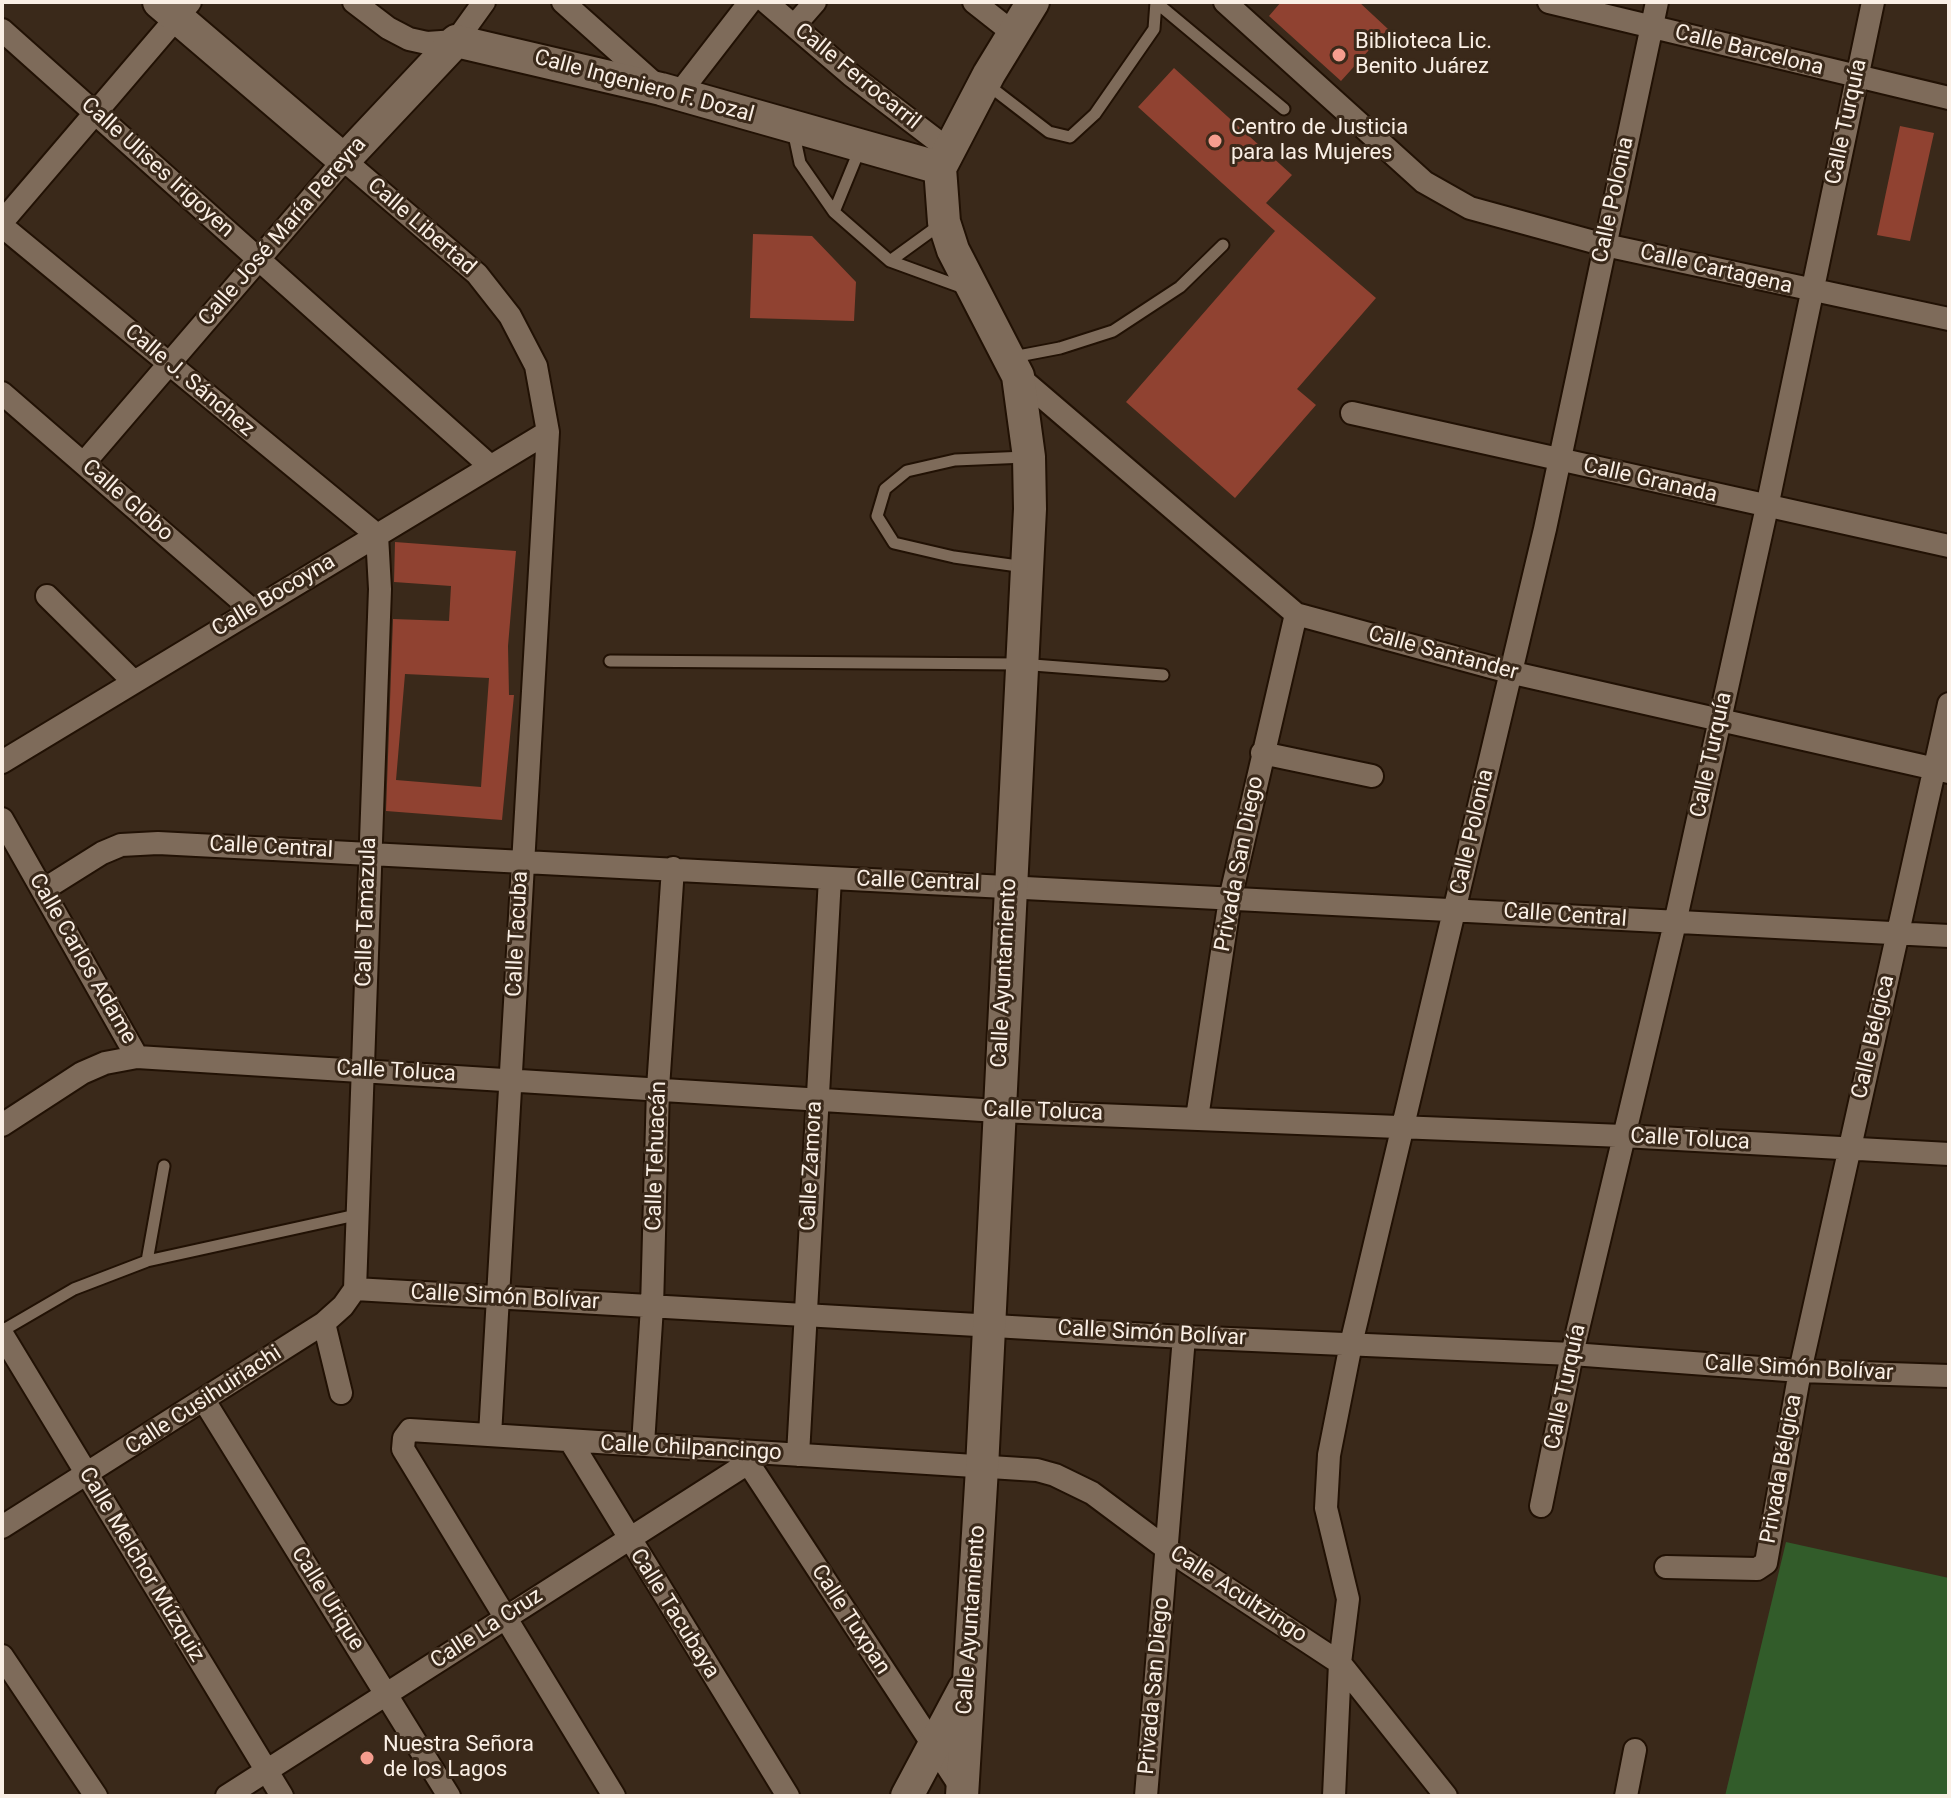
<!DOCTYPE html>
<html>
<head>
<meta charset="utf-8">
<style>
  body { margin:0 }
  #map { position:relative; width:1951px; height:1798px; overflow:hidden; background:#3a291a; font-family:Roboto,sans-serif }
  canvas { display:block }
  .frame { position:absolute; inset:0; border:4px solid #faefe5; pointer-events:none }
</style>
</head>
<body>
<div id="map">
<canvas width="1951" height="1798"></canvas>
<div class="frame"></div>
</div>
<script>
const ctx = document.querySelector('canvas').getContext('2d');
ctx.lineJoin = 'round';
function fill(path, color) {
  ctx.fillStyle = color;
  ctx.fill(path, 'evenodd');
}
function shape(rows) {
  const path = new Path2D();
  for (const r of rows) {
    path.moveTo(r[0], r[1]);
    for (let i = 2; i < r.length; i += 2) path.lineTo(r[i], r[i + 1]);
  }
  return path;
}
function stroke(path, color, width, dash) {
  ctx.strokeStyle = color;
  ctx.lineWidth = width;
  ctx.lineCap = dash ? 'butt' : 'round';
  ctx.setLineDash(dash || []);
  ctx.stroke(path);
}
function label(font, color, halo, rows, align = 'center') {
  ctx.font = font + ' Roboto,sans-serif';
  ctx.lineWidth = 6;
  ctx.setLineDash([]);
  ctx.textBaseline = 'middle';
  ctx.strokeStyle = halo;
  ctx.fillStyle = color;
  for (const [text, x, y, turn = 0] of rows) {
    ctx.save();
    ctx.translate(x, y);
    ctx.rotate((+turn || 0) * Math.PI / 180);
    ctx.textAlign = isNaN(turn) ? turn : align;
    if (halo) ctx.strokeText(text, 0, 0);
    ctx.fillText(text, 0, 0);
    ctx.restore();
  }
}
const green = shape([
  [1786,1542,1949,1578,1949,1796,1725,1796]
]);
const building = shape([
  [1281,2,1359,2,1388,29,1341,81,1269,16],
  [1174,68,1292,175,1266,203,1376,298,1297,389,1316,405,1235,498,1126,402,1275,231,1138,107],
  [1900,126,1934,133,1910,241,1877,235],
  [753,234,812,236,856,282,854,321,750,318],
  [395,542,516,551,508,646,509,695,514,695,502,820,386,811,393,619,449,621,451,586,394,582],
  [405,674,489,678,481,787,396,780]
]);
const lane = shape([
  [1158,4,1284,109],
  [988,85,1049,132,1070,137,1095,114,1154,29,1156,2],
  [793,130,800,163,834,212,890,261,964,288],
  [834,212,861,146],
  [890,261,941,224],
  [1013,357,1060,348,1113,331,1180,287,1223,245],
  [1025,567,954,557,894,543,877,516,885,489,907,471,955,460,1026,457],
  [610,661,1020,664,1163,675],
  [147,1261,164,1166],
  [2,1331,74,1289,147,1261,356,1215]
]);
const street = shape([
  [354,2,388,28,409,39,427,43,456,41,484,2],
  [563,2,657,86],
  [766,2,851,75,949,150],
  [974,2,1012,32],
  [1225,2,1424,182,1470,208,1605,245,1949,319],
  [1549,2,1949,98],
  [794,26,815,2],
  [2,30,490,466],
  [678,95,750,2],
  [2,222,190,2],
  [2,226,377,535,380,589,355,1289,343,1306,324,1323,2,1527],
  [1018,376,1296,614,1509,672,1949,772],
  [2,393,251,609],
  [1352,413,1949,546],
  [84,463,344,160,477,274,510,316,536,366,548,432,490,1435],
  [47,596,133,681],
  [1262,753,1372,776],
  [2,762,548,432],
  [2,819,137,1057],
  [43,890,102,853,121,845,158,843,1949,936],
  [1197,1118,1230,899,1296,614],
  [2,1125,82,1073,105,1063,137,1057,998,1111,1623,1136,1949,1154],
  [355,1289,1184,1337,1572,1354,1800,1371,1949,1376],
  [324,1323,341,1393],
  [2,1334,282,1796],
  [205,1402,449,1796],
  [571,1442,788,1796],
  [643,1444,652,1307,658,1088,673,868],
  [741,1452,962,1789],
  [798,1455,830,878],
  [1541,1506,1572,1354,1675,923,1767,507,1873,2],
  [1666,1567,1757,1569,1766,1563,1800,1371,1949,704],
  [2,1656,96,1796],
  [227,1796,748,1463],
  [614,1796,403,1449,404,1438,410,1430,1037,1470,1055,1475,1092,1493,1167,1549,1340,1663,1446,1796],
  [1146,1796,1184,1337],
  [1334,1796,1340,1663,1348,1599,1326,1508,1329,1455,1351,1344,1545,529,1657,2],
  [1626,1796,1635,1750]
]);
const secondary = shape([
  [159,2,344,160,456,41,661,89,940,168],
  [907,1796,964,1689],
  [962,1796,982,1468,1030,509,1029,457,1018,376,953,250,944,222,940,168,989,74,1033,2]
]);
const markers = [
  [1339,55,8,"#f59d8e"],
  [1215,141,8,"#f59d8e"],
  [367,1758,8,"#f59d8e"]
];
const poiNames = [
  ["Biblioteca Lic.",1355,42],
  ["Benito Juárez",1355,67],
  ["Centro de Justicia",1231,128],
  ["para las Mujeres",1231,153],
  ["Nuestra Señora",383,1745],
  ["de los Lagos",383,1770]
];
const streetNames = [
  ["Calle Barcelona",1749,51,14],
  ["Calle Ferrocarril",857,77,39],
  ["Calle Ingeniero F. Dozal",644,87,15],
  ["Calle Turquía",1847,122,-78],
  ["Calle Ulises Irigoyen",157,168,42],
  ["Calle Polonia",1614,200,-78],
  ["Calle Libertad",421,227,41],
  ["Calle José María Pereyra",283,232,-49],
  ["Calle Cartagena",1716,270,13],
  ["Calle J. Sánchez",189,381,40],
  ["Calle Granada",1650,481,13],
  ["Calle Globo",127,501,41],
  ["Calle Bocoyna",274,596,-31],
  ["Calle Santander",1443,654,15],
  ["Calle Turquía",1712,755,-78],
  ["Calle Polonia",1473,832,-77],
  ["Calle Central",271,848,3],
  ["Privada San Diego",1240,864,-79],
  ["Calle Central",918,882,2],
  ["Calle Tamazula",367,912,-88],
  ["Calle Central",1565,916,4],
  ["Calle Tacuba",518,934,-87],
  ["Calle Carlos Adame",82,959,60],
  ["Calle Ayuntamiento",1005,973,-87],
  ["Calle Bélgica",1874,1037,-77],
  ["Calle Toluca",396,1072,3],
  ["Calle Toluca",1043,1112,2],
  ["Calle Toluca",1690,1140,3],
  ["Calle Tehuacán",657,1156,-88],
  ["Calle Zamora",812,1166,-87],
  ["Calle Simón Bolívar",505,1298,3],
  ["Calle Simón Bolívar",1152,1334,3],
  ["Calle Simón Bolívar",1799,1369,3],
  ["Calle Turquía",1566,1387,-78],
  ["Calle Cusihuiriachi",204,1401,-33],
  ["Calle Chilpancingo",691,1449,3],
  ["Privada Bélgica",1782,1469,-80],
  ["Calle Melchor Múzquiz",141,1565,59],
  ["Calle Acultzingo",1238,1595,33],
  ["Calle Urique",327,1599,58],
  ["Calle Tacubaya",674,1614,58],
  ["Calle Tuxpan",850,1620,57],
  ["Calle Ayuntamiento",972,1620,-86],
  ["Calle La Cruz",487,1629,-33],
  ["Privada San Diego",1155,1686,-85]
];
fill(green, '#325c2a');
fill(building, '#904231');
stroke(lane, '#211104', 15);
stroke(street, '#211104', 26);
stroke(secondary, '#211104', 36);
stroke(lane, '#7e6b5a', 11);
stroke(street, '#7e6b5a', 22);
stroke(secondary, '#7e6b5a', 32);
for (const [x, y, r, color] of markers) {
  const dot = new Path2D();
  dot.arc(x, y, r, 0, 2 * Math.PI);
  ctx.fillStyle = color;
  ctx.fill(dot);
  stroke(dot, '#3a291a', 3);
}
label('22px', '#faefe5', '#3a291a', poiNames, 'left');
label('22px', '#faefe5', '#3a291a', streetNames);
</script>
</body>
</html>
